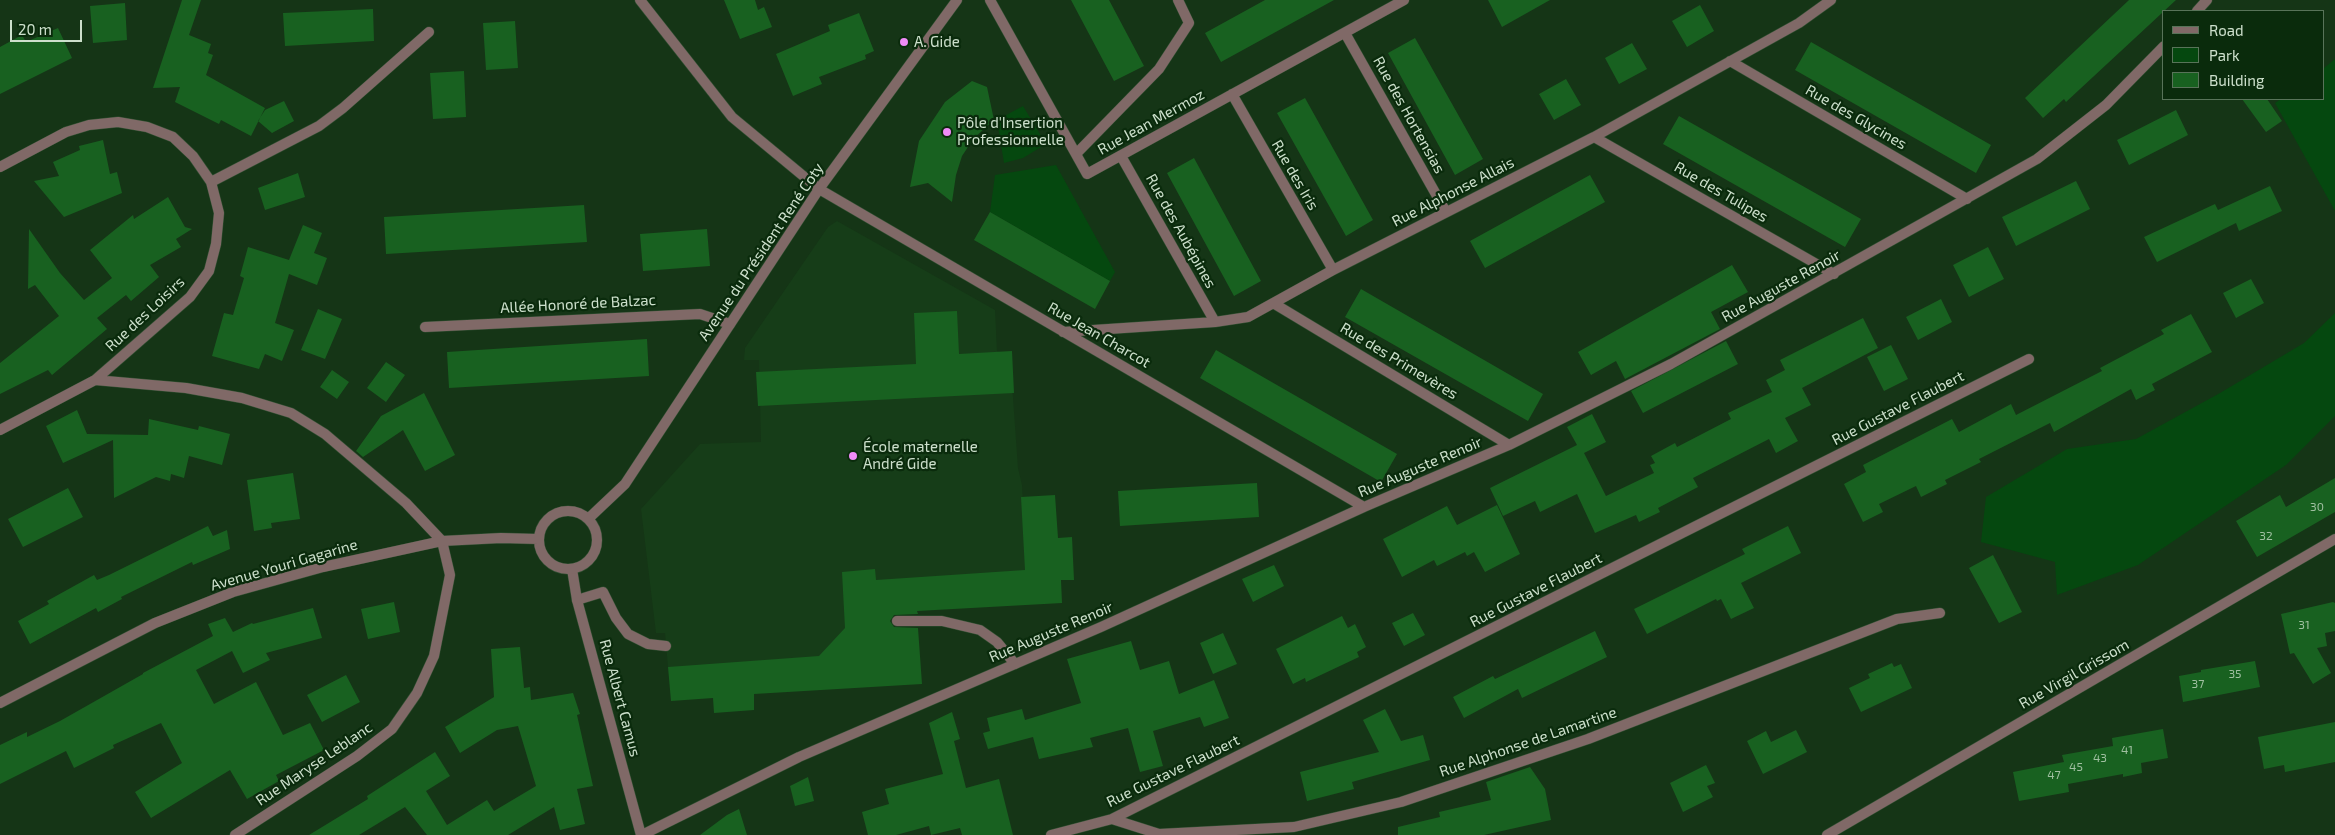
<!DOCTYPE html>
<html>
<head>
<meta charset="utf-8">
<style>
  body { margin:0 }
  #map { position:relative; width:2335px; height:835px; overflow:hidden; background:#153516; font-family:"Exo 2",sans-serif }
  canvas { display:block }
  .legend { position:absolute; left:2162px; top:10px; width:162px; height:90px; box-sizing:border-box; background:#0a2b0c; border:1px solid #587359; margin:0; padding:6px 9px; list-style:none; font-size:15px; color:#cde0cc }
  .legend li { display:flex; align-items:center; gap:10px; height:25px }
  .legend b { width:25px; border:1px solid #587359 }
  .scale { position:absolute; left:10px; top:20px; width:72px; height:22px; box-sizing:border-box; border:2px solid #cde0cc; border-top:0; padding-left:6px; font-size:15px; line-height:18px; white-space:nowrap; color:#cde0cc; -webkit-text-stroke:4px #0a2b0c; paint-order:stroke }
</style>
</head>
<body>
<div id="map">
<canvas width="2335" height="835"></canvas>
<ul class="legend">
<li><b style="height:6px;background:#806967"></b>Road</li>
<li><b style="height:14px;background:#05480f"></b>Park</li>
<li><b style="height:14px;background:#186120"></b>Building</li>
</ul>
<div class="scale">20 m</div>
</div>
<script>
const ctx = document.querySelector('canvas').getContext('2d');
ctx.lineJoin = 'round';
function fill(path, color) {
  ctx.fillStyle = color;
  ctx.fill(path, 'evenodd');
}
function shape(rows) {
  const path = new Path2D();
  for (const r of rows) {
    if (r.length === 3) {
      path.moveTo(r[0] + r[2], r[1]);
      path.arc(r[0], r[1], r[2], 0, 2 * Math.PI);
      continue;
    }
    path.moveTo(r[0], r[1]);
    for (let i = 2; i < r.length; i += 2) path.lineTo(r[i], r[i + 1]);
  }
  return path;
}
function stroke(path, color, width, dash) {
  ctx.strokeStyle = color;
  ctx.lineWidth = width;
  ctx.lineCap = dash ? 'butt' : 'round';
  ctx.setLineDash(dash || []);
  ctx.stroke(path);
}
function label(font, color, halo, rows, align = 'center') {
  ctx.font = font + ' "Exo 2",sans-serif';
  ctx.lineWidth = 4.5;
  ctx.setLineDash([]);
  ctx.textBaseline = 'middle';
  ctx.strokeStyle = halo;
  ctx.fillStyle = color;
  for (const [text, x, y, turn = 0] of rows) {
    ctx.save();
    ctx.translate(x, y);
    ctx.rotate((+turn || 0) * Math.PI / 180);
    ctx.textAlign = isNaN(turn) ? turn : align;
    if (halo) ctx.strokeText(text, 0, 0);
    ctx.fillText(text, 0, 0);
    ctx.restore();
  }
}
const built = shape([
  [837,221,995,310,997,351,1010,355,1018,468,1022,485,1028,597,867,611,868,674,668,667,665,633,656,633,641,509,700,444,761,442,759,360,744,360,745,348,828,227]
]);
const green = shape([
  [2335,59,2335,211,2275,103,2281,99,2324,99,2324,68],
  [1023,106,1046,144,1023,158,1004,163,997,120],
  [1056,165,1115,272,1110,281,990,212,995,175],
  [2335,313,2335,416,2286,465,2138,565,2057,595,2055,562,1981,542,1986,497,2067,449,2136,439,2220,393,2304,343]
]);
const building = shape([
  [182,0,201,0,189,35,211,44,208,53,213,55,206,75,265,108,251,136,221,120,219,124,175,102,180,87,153,88],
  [724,0,755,0,758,10,764,7,772,27,740,39],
  [1071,0,1109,0,1144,66,1114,81],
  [1265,0,1334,0,1221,62,1205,33],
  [1488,0,1550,0,1502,27],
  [2129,0,2176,0,2066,102,2064,99,2043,118,2025,98],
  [125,3,127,40,93,43,90,6],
  [1700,5,1714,31,1687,47,1672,21],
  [373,9,374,41,285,46,283,13],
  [859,13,874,51,865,55,866,59,819,77,822,84,793,96,776,54,830,31,828,25],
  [515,21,518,68,486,70,483,23],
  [58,28,72,58,0,94,0,47,22,35,26,42],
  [1415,38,1483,159,1455,175,1388,53],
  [1811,42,1991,145,1976,173,1795,70],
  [1632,43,1647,69,1619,84,1605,58],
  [464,71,466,117,433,119,430,73],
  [1566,79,1581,105,1554,120,1539,94],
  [972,81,987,87,994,120,974,138,962,156,956,175,952,202,928,183,910,187,919,141,945,102],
  [1305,98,1373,220,1346,236,1277,113],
  [2242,99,2267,99,2282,121,2266,132],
  [284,101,294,121,272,133,258,121,265,110],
  [2176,110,2188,135,2129,165,2117,140],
  [1679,116,1861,219,1845,247,1663,144],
  [103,140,110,174,117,172,122,193,64,217,34,181,59,176,53,162,80,150,79,146],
  [1194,158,1261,281,1234,296,1167,173],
  [298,173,305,197,265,210,258,188],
  [1590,175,1605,202,1485,268,1470,241],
  [2076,181,2090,209,2016,246,2002,217],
  [2270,186,2282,211,2239,231,2236,223,2157,262,2144,237,2215,204,2218,210],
  [168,197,185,227,192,229,176,239,181,247,150,265,159,277,131,301,126,295,97,318,107,329,52,375,48,370,0,394,0,363,59,316,35,285,28,289,29,229,60,273,84,300,112,278,90,250,133,215,134,219],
  [584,205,587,242,386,254,384,217],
  [990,212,1110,281,1095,309,974,240],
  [303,225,322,233,314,253,327,258,317,285,289,274,275,323,294,330,282,361,265,354,259,369,212,356,224,313,233,315,244,278,240,276,248,247,289,260],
  [707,229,710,266,643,271,640,234],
  [1988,247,2004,279,1969,297,1953,265],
  [1732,265,1748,292,1711,312,1720,329,1625,379,1616,361,1591,375,1578,352],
  [2251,279,2264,303,2236,318,2223,293],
  [1361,289,1543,394,1528,421,1345,317],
  [1941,299,1952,322,1918,340,1906,317],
  [318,309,342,319,325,359,301,350],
  [957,311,959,354,1012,351,1014,393,758,406,756,372,916,364,914,313],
  [2191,314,2212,352,2152,384,2155,390,2136,400,2131,389,2054,432,2050,423,1979,459,1981,462,1945,480,1947,484,1921,497,1916,486,1879,504,1883,512,1863,522,1844,484,1866,472,1863,465,1952,419,1959,432,2011,404,2016,415,2102,371,2100,368,2164,334,2161,330],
  [1863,318,1878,348,1802,388,1811,405,1785,418,1798,441,1776,453,1769,439,1693,478,1698,487,1658,508,1660,512,1639,522,1636,515,1595,533,1577,494,1540,512,1535,501,1503,516,1490,488,1577,445,1567,427,1592,414,1606,442,1584,453,1606,496,1654,473,1650,465,1655,463,1651,456,1675,443,1677,447,1731,419,1728,413,1772,392,1766,380,1785,370,1780,360],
  [647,339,649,376,449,388,447,352],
  [1726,341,1738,364,1643,413,1631,391],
  [1891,345,1908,379,1884,391,1867,357],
  [1216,350,1397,454,1381,482,1200,378],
  [386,362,405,375,386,402,367,388],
  [332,370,349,382,337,399,320,387],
  [424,393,455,455,425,471,403,430,363,457,356,451,381,416],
  [77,410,87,434,148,435,149,419,198,430,199,426,230,434,222,465,189,456,184,478,171,474,170,481,156,477,114,498,113,440,63,463,46,426],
  [293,473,300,519,271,523,272,528,254,531,247,480],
  [2335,478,2335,512,2257,557,2236,521,2280,495,2286,507],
  [1257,483,1259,517,1120,526,1118,491],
  [68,488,83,517,23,547,8,519],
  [1055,495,1058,538,1072,537,1074,580,1061,580,1062,603,917,611,918,614,894,615,890,621,894,627,918,628,922,684,754,694,754,710,714,713,713,698,671,701,668,667,819,656,845,628,842,572,875,569,876,580,1025,570,1021,497],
  [1497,505,1520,554,1485,572,1474,552,1467,556,1465,552,1437,566,1434,560,1402,577,1383,539,1447,506,1457,525],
  [208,526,213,536,227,530,230,549,193,565,192,562,121,597,122,599,98,612,96,608,30,644,18,621,49,604,47,601,94,575,97,580,109,575],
  [1788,526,1801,553,1741,583,1754,608,1731,619,1721,599,1717,601,1716,599,1647,634,1634,609,1745,554,1742,549],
  [1993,555,2022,612,1999,623,1969,568],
  [1274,565,1284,586,1253,602,1242,579],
  [394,602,400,632,368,639,361,609],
  [2333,602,2335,603,2335,631,2325,633,2327,646,2317,648,2331,673,2313,684,2294,653,2290,654,2281,614],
  [313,608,322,638,266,653,270,660,243,673,232,651,196,670,214,704,256,682,283,735,310,723,324,750,276,775,279,781,247,799,230,770,151,818,135,792,182,763,161,723,113,745,114,748,74,768,66,751,0,784,0,745,27,732,27,737,60,721,143,674,143,673,213,636,208,624,225,618,233,632,252,623,253,624],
  [1413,613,1425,635,1404,646,1392,623],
  [1342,616,1348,628,1355,624,1366,647,1357,652,1359,657,1306,682,1305,678,1293,684,1276,649],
  [1595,631,1607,657,1522,698,1518,689,1464,718,1453,697,1493,676,1495,679],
  [1223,633,1237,664,1213,674,1200,643],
  [1131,641,1140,670,1169,661,1179,694,1214,680,1229,718,1204,727,1200,717,1153,731,1163,766,1140,772,1128,728,1090,738,1093,747,1039,759,1033,737,988,749,983,733,990,731,987,718,1022,709,1025,720,1081,703,1067,659],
  [520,647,524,688,530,687,531,700,573,693,580,714,577,715,593,786,577,789,585,824,560,830,554,807,508,835,427,835,405,807,359,835,309,835,368,799,367,796,435,752,450,776,426,791,447,825,487,800,494,811,536,786,518,726,497,730,460,753,445,727,494,697,491,649],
  [2255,661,2260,687,2183,702,2179,676,2201,672,2201,670],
  [1892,663,1894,667,1901,664,1912,688,1861,712,1849,688,1870,678,1868,674],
  [346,675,360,702,322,722,307,695],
  [1385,709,1401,741,1423,735,1430,760,1352,782,1354,789,1307,801,1300,772,1379,752,1363,720],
  [952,712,960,739,954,741,966,788,999,779,1013,835,962,835,960,828,931,835,929,826,896,835,868,835,862,812,889,804,885,789,943,774,929,723],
  [2335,722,2335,762,2285,772,2284,765,2264,769,2258,737],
  [2163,729,2168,758,2141,763,2142,773,2123,777,2123,774,2068,784,2069,792,2019,801,2013,772,2064,762,2062,755,2113,746,2112,738],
  [1796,730,1807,752,1763,774,1747,741,1766,731,1771,742],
  [1706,765,1715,783,1707,786,1713,797,1683,812,1670,783],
  [1530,767,1545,789,1551,820,1484,835,1398,835,1398,827,1440,817,1439,812,1491,800,1486,782],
  [808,777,814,801,795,806,790,786],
  [739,809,747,835,700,835,727,815]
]);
const service = shape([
  [425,327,700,314,730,324],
  [577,600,603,592,616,618,628,634,648,644,666,646],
  [897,621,942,621,980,630,997,642,1015,664]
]);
const minor = shape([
  [990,0,1087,174,1404,0],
  [2197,11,2207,0],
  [1345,33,1446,212],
  [1730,61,1967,199],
  [1232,94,1333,270],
  [1594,137,1834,274],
  [1076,154,1159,69,1189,23,1178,0],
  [1121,156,1215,322],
  [0,167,66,132,89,125,118,122,147,127,173,137,193,156,211,182,219,213,216,244,209,271,190,297,95,380],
  [211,182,319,126,343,108,429,32],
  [819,189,1364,507],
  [1273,303,1509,445],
  [1063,332,1215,322,1248,317,1333,270,1594,137,1799,23,1831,0],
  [0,430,95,380,186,388,242,398,291,413,325,434,406,503,442,541,450,575,434,656,417,693,392,729,357,756,235,835],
  [572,569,577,600,641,835],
  [1112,819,1159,834,1294,827,1401,802,1588,739,1897,619,1940,613],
  [642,835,799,757,1101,627,1364,507,1509,445,1671,364,2037,159,2106,105,2164,46],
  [1051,835,1112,819,2029,359],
  [1827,835,2335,539]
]);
const tertiary = shape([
  [640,0,732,117,819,189],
  [568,540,29],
  [588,519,625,484,819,189,957,0],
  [0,703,155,623,233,592,323,567,442,541,501,538,538,539]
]);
const markers = [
  [904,42,5,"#ef8bf7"],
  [947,132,5,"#ef8bf7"],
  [853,456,5,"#ef8bf7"]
];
const numberNames = [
  ["30",2317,507],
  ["32",2266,536],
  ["31",2304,625],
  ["35",2235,674],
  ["37",2198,684],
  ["41",2127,750],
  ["43",2100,758],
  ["45",2076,767],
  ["47",2054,775]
];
const poiNames = [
  ["A. Gide",914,42],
  ["Pôle d'Insertion",957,123],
  ["Professionnelle",957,140],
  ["École maternelle",863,447],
  ["André Gide",863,464]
];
const streetNames = [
  ["Rue des Hortensias",1409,115,61],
  ["Rue des Glycines",1856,117,30],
  ["Rue Jean Mermoz",1151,122,-29],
  ["Rue des Iris",1295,175,60],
  ["Rue Alphonse Allais",1453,192,-27],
  ["Rue des Tulipes",1721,192,30],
  ["Rue des Aubépines",1181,231,61],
  ["Avenue du Président René Coty",761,252,-56],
  ["Rue Auguste Renoir",1781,286,-29],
  ["Allée Honoré de Balzac",578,304,-3],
  ["Rue des Loisirs",145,314,-43],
  ["Rue Jean Charcot",1099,335,30],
  ["Rue des Primevères",1399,361,31],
  ["Rue Gustave Flaubert",1898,408,-27],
  ["Rue Auguste Renoir",1420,467,-23],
  ["Avenue Youri Gagarine",284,565,-16],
  ["Rue Gustave Flaubert",1536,590,-27],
  ["Rue Auguste Renoir",1051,632,-23],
  ["Rue Virgil Grissom",2074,674,-30],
  ["Rue Albert Camus",620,698,75],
  ["Rue Alphonse de Lamartine",1528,742,-19],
  ["Rue Maryse Leblanc",314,764,-34],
  ["Rue Gustave Flaubert",1173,771,-26]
];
fill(built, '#163d18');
fill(green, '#05480f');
fill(building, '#186120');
stroke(service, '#325033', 11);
stroke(minor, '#325033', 11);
stroke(tertiary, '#325033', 11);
stroke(service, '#806967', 10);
stroke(minor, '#806967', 10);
stroke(tertiary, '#806967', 10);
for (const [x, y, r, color] of markers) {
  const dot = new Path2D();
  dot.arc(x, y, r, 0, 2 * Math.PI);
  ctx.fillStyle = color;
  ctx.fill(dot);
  stroke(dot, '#0a2b0c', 2);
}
label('12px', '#a0c0a1', null, numberNames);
label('15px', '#cde0cc', '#0a2b0c', poiNames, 'left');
label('15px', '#cde0cc', '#0a2b0c', streetNames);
</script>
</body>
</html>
